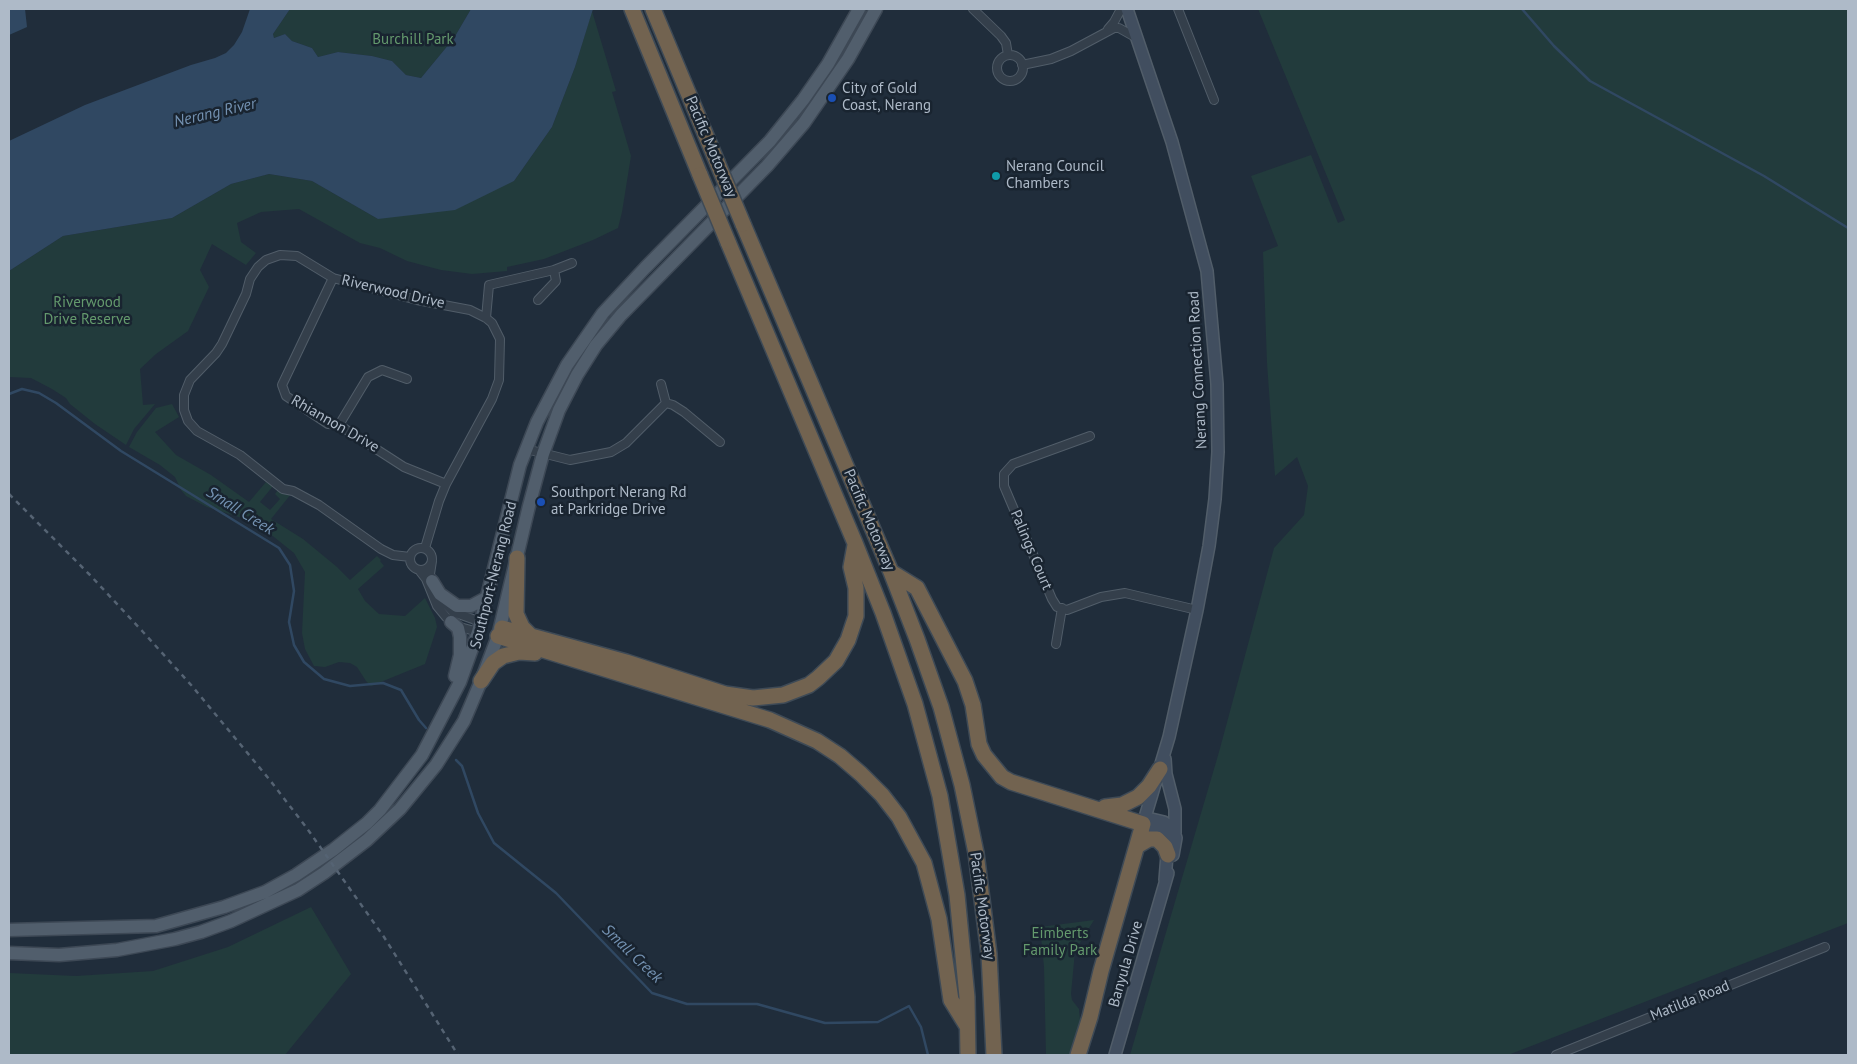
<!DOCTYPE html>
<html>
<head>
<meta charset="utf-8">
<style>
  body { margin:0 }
  #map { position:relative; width:1857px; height:1064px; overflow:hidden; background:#202d3b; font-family:"PT Sans",sans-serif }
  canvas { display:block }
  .frame { position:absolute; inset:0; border:10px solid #aebac8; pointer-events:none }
</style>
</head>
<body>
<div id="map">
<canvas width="1857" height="1064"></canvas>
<div class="frame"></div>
</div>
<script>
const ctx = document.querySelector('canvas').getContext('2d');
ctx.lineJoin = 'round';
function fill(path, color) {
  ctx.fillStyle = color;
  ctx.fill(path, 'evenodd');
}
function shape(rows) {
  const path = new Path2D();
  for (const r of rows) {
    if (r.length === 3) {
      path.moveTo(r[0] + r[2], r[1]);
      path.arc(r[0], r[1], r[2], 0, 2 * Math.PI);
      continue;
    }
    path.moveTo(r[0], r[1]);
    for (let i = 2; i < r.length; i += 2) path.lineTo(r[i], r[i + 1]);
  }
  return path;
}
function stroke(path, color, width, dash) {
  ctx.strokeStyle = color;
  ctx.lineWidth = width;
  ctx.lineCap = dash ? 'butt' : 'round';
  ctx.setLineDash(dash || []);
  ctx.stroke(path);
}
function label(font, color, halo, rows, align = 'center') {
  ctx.font = font + ' "PT Sans",sans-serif';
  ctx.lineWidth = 5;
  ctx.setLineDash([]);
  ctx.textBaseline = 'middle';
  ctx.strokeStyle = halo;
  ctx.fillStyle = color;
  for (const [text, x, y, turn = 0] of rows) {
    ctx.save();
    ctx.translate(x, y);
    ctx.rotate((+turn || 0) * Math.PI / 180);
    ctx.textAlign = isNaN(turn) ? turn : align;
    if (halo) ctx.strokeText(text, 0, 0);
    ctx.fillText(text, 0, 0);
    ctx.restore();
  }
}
const green = shape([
  [290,9,471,9,454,38,421,78,406,75,392,61,372,56,338,52,318,57,312,48,292,41,285,34,274,38,273,34],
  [1258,9,1848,9,1848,923,1508,1055,1130,1055,1219,752,1274,548,1304,515,1308,486,1297,457,1275,476,1267,363,1263,252,1278,246,1251,176,1311,155,1338,223,1345,220],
  [592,11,616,91,612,92,631,156,622,212,618,228,593,240,544,259,507,267,507,271,472,274,441,270,407,261,380,248,360,243,299,209,261,212,237,223,241,242,256,253,246,265,212,244,200,270,209,287,188,331,156,354,140,369,143,405,155,404,134,429,126,445,95,424,70,404,66,398,52,389,31,378,9,377,9,271,63,236,172,218,231,184,269,174,312,181,378,219,514,181,552,127,575,67],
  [172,404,179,417,155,432,176,455,211,475,249,502,266,482,273,486,260,502,270,510,280,499,275,494,278,490,291,494,271,519,303,539,337,567,350,580,377,556,381,560,380,561,384,566,358,589,365,601,379,614,405,616,425,598,435,618,437,627,425,664,371,686,366,681,357,667,350,663,339,662,325,667,314,666,305,649,302,633,305,572,294,553,264,529,239,517,207,507,186,496,181,490,175,477,160,465,129,447,137,432,156,408],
  [311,907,351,974,285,1055,9,1055,9,973,76,976,153,971,228,947],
  [1094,920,1075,951,1071,994,1072,1000,1079,1009,1081,1031,1072,1055,1046,1055,1044,967,1040,927]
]);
const water = shape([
  [9,9,25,9,27,27,9,35],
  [250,9,290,9,273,34,274,38,285,34,292,41,312,48,318,57,338,52,372,56,392,61,406,75,421,78,454,38,471,9,593,9,575,67,552,127,514,181,455,210,378,219,312,181,269,174,231,184,172,218,63,236,9,271,9,141,85,105,191,65,215,58,226,53,234,45,242,32]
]);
const stream = shape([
  [1522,9,1554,46,1590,81,1764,176,1848,228],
  [9,394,22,389,39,393,56,403,121,451,279,548,290,565,294,591,289,622,294,645,304,662,324,679,350,686,383,683,401,690,419,720,426,728],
  [456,760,462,766,478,813,494,843,556,893,652,993,687,1004,757,1004,825,1023,878,1022,909,1006,921,1027,928,1055]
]);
const street = shape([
  [973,9,1001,36,1006,43,1008,55],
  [1178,9,1214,100],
  [1108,29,1114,22,1121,9],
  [1010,68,13],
  [1022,65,1051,59,1071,51,1114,28,1119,28,1135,37],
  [333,278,282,385,286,396,328,424,339,425,404,467,446,484],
  [538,300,556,281,554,270],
  [486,318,489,285,554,270,572,263],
  [661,384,666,403],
  [339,425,368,377,382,370,407,379],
  [1090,436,1013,464,1004,474,1004,486,1052,599,1057,607,1067,610,1101,597,1125,593,1197,610],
  [526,449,570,460,611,452,626,443,666,403,673,405,684,412,720,442],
  [421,559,11],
  [410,557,393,555,381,549,319,505,293,491,283,489,240,455,197,431,188,421,184,410,184,395,190,380,216,353,222,344,246,294,250,279,258,267,266,260,280,255,297,256,333,278,417,300,470,310,486,318,492,323,500,339,499,380,492,399,446,484,439,501,425,548],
  [432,561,430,574,433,583],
  [419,570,426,579,437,606,446,617,460,627,478,632],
  [440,598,453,612,481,622],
  [1056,644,1062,608],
  [1556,1055,1825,947]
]);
const secondary = shape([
  [1127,9,1172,142,1207,271,1217,384,1218,452,1215,499,1209,546,1197,610,1169,737,1143,824,1162,830,1166,836,1168,842,1165,880],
  [1165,759,1166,774,1175,809,1175,833],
  [1147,818,1164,822,1173,829,1176,838,1173,855],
  [1115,1055,1168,873]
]);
const primary = shape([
  [432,581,440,594,457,606,471,606,486,598],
  [451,622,458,628,460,637,460,655,455,676],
  [9,930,156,926,224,907,265,892,296,875,333,850,367,823,380,810,422,755,460,682,478,632,520,465,537,422,567,365,603,313,645,268,770,141,803,100,828,64,859,9],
  [9,953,59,955,117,950,175,939,201,932,231,921,298,890,324,873,367,840,400,809,436,765,464,721,481,681,498,636,529,506,543,454,559,410,577,375,596,345,621,315,767,166,804,123,848,59,876,9]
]);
const highway = shape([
  [632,9,700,175],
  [653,9,717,162],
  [743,224,891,572,917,639,941,707,962,785,976,853,989,954,994,1055],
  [728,242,855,543,883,613,915,704,940,796,957,895,967,997,968,1055],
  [517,558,516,614,522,627,530,635],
  [891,572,917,588,965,681,973,705,979,744,984,755,1002,777,1011,782,1143,824,1101,971,1090,1017,1078,1055],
  [502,628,626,662,725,694,753,698,783,695,809,685,818,678,836,661,848,640,856,616,856,588,851,567,855,545],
  [498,636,770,720,817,741,840,756,861,774,882,795,899,817,924,863,939,919,951,1000,967,1026],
  [481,681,493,663,503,656,519,652,535,653],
  [1105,807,1122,805,1138,797,1149,786,1160,769],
  [1137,846,1149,839,1157,839,1165,847,1168,855]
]);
const rail = shape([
  [9,494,90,575,144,633,192,686,269,779,306,827,384,937,458,1055]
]);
const highwayBridge = shape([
  [717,162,743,224],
  [700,175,728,242]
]);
const markers = [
  [832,98,5,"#1a4fb4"],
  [996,176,5,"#0f9aa8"],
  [541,502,5,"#1a4fb4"]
];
const parkNames = [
  ["Burchill Park",413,40],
  ["Riverwood",87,303],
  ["Drive Reserve",87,320],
  ["Eimberts",1060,934],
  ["Family Park",1060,951]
];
const poiNames = [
  ["City of Gold",842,89],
  ["Coast, Nerang",842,106],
  ["Nerang Council",1006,167],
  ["Chambers",1006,184],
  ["Southport Nerang Rd",551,493],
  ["at Parkridge Drive",551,510]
];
const streetNames = [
  ["Pacific Motorway",711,147,67],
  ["Riverwood Drive",393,292,13],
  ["Nerang Connection Road",1198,370,-93],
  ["Rhiannon Drive",335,424,30],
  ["Pacific Motorway",869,520,67],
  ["Palings Court",1031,550,67],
  ["Southport-Nerang Road",494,575,-76],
  ["Pacific Motorway",982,906,82],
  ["Banyula Drive",1126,964,-74],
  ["Matilda Road",1690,1001,-22]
];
const waterNames = [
  ["Nerang River",215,113,-13],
  ["Small Creek",240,511,32],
  ["Small Creek",632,954,44]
];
fill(green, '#223b3c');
fill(water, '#304862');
stroke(stream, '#304862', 2.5);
stroke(street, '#515d69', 10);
stroke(secondary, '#515d69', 14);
stroke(primary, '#3d4855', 15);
stroke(highway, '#3e4a56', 18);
stroke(street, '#343f4b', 8);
stroke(secondary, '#414e5f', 11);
stroke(primary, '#515e6c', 12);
stroke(highway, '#726350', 15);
stroke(rail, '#556373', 2.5, [5, 5]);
stroke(highwayBridge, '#3e4a56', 18, []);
stroke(highwayBridge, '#726350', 15);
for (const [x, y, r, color] of markers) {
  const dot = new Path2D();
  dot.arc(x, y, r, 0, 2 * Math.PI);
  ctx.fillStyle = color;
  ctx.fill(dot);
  stroke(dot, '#192430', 2);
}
label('15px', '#649a6d', '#192430', parkNames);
label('15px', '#aebac8', '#192430', poiNames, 'left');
label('15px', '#aebac8', '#192430', streetNames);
label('italic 16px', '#7492b2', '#192430', waterNames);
</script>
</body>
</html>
